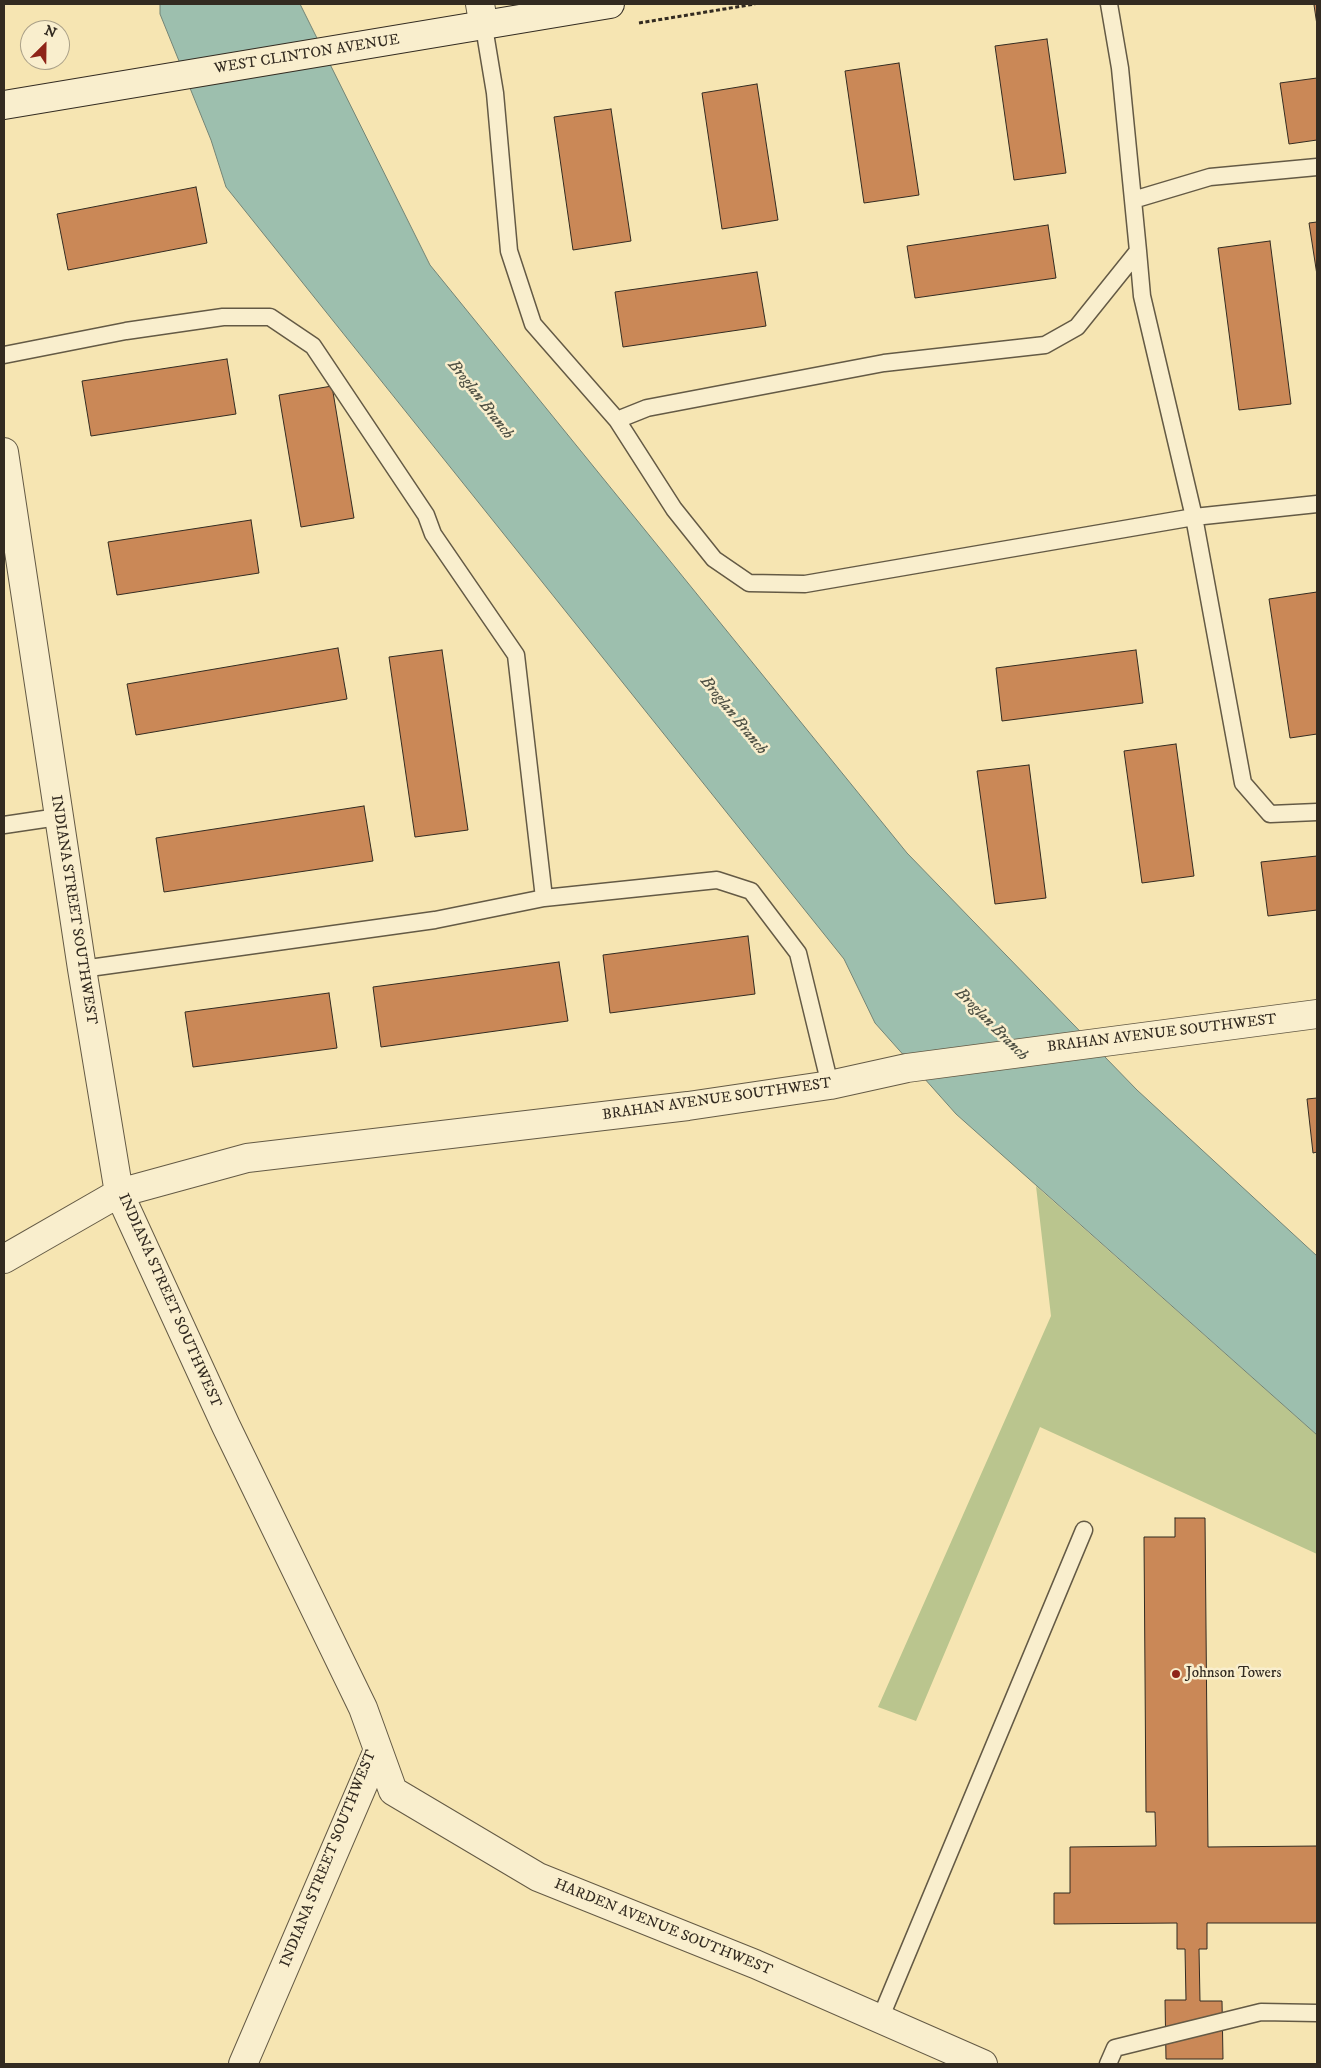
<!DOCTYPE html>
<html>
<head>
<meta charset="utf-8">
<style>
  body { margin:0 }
  #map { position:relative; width:1321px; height:2068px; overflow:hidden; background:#f6e5b2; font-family:"IM FELL DW Pica",serif }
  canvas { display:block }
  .frame { position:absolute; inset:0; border:5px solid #332b21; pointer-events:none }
  .north { position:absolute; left:20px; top:20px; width:50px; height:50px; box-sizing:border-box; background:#f9eecd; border:1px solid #aaa088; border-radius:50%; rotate:23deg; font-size:14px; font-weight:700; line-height:20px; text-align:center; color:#332b21 }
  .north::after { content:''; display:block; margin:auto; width:18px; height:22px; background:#8f2418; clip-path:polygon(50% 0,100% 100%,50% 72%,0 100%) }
</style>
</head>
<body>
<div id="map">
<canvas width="1321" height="2068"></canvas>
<div class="frame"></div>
<div class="north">N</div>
</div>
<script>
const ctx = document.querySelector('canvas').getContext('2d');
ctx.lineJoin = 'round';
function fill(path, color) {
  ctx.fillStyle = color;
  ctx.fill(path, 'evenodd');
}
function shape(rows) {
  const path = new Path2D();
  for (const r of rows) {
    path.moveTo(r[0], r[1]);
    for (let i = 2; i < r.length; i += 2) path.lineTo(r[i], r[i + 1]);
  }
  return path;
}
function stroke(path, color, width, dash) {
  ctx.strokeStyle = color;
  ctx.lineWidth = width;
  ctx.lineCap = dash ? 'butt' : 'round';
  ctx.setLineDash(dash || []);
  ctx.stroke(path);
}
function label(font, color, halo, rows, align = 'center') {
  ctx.font = font + ' "IM FELL DW Pica",serif';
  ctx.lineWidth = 5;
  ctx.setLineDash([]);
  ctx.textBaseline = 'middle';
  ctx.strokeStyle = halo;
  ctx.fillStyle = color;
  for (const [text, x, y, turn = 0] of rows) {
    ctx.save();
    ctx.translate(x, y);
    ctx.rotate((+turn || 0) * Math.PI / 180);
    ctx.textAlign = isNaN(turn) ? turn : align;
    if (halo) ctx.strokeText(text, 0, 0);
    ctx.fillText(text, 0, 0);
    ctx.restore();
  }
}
const green = shape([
  [1036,1186,1317,1435,1317,1554,1040,1427,916,1721,878,1707,1051,1316]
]);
const water = shape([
  [160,4,300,4,430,265,907,853,1137,1090,1317,1256,1317,1435,956,1114,875,1023,844,959,226,187,211,140,160,14,160,4]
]);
const building = shape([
  [1317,4,1317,25,1314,5,1317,4],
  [1047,39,1066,173,1014,180,995,46,1047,39],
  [899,63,919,195,864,203,845,71,899,63],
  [1317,78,1317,140,1289,144,1280,83,1317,78],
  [757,84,778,220,722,229,702,93,757,84],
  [611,109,631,241,573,250,554,117,611,109],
  [196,187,207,243,68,270,57,214,196,187],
  [1317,222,1317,275,1309,223,1317,222],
  [1048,225,1056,278,915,298,907,246,1048,225],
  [1270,241,1291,404,1239,410,1218,248,1270,241],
  [757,272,766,326,623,347,615,292,757,272],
  [227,359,236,414,91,436,82,381,227,359],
  [332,386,354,518,301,527,279,395,332,386],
  [251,520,259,573,117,595,108,542,251,520],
  [1317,592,1317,734,1290,738,1269,599,1317,592],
  [338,648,347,699,136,735,127,684,338,648],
  [442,650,468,830,415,837,389,657,442,650],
  [1136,650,1143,703,1002,721,996,668,1136,650],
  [1176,744,1194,876,1142,883,1124,751,1176,744],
  [1029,765,1046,898,995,904,977,771,1029,765],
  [364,806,373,861,164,892,156,838,364,806],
  [1317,856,1317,910,1268,916,1261,862,1317,856],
  [748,936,755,994,610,1013,603,955,748,936],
  [559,962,568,1021,381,1047,373,987,559,962],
  [329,993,337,1048,193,1067,185,1012,329,993],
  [1317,1098,1317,1152,1313,1153,1307,1099,1317,1098],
  [1175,1518,1205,1518,1208,1847,1317,1846,1317,1923,1207,1923,1207,1949,1199,1949,1200,2001,1222,2001,1223,2059,1166,2059,1165,2000,1186,2000,1185,1949,1177,1949,1177,1923,1054,1924,1054,1893,1070,1893,1070,1847,1156,1846,1155,1812,1146,1812,1144,1537,1175,1537,1175,1518]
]);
const path = shape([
  [639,23,755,4]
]);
const lane = shape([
  [484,27,495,93,509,251,533,324,617,420,674,509,714,559,749,583,805,584,1194,517,1317,504],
  [1133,200,1210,177,1317,167],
  [1138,251,1142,296,1194,517,1243,783,1270,814,1317,812],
  [4,355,126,331,223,317,270,317,313,346,426,515,433,534,516,655,544,898],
  [617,420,647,408,884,363,1045,345,1077,327,1138,251,1120,68,1109,4],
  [4,825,58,817],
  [82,969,435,920,544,898,717,880,751,891,798,953,830,1085],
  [880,2019,1084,1530],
  [1108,2064,1115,2048,1261,2012,1317,2013]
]);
const street = shape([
  [480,4,484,27],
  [4,452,82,969,119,1193,226,1426,363,1708,393,1791,538,1877,755,1964,983,2064],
  [4,1259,119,1193,247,1158,688,1106,830,1085,907,1068,1317,1014],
  [243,2064,378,1750]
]);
const secondary = shape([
  [4,105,610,4]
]);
const markers = [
  [1176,1674,5,"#8f2418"]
];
const streetNames = [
  ["WEST CLINTON AVENUE",307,55,-9],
  ["INDIANA STREET SOUTHWEST",73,910,81],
  ["BRAHAN AVENUE SOUTHWEST",1162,1034,-7],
  ["BRAHAN AVENUE SOUTHWEST",717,1100,-8],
  ["INDIANA STREET SOUTHWEST",169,1301,66],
  ["INDIANA STREET SOUTHWEST",329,1859,-68],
  ["HARDEN AVENUE SOUTHWEST",663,1928,22]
];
const poiNames = [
  ["Johnson Towers",1186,1674]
];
const waterNames = [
  ["Broglan Branch",480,400,52],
  ["Broglan Branch",733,716,51],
  ["Broglan Branch",991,1025,45]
];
fill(green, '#bac58e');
fill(water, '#9dbfae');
stroke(water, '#738476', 1);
fill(building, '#ca8857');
stroke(building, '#332b21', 1);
stroke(lane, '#645a45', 19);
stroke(street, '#645a45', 30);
stroke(secondary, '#332b21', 30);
stroke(path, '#332b21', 3, [4, 2.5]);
stroke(lane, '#f9eecd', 16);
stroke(street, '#f9eecd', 28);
stroke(secondary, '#f9eecd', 28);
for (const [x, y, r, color] of markers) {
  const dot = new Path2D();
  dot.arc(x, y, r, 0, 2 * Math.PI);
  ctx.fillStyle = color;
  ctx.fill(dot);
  stroke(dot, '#f9eecd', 2);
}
label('15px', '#332b21', '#f9eecd', streetNames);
label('15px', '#332b21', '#f9eecd', poiNames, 'left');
label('italic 16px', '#4e5044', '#f9eecd', waterNames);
</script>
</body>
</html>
